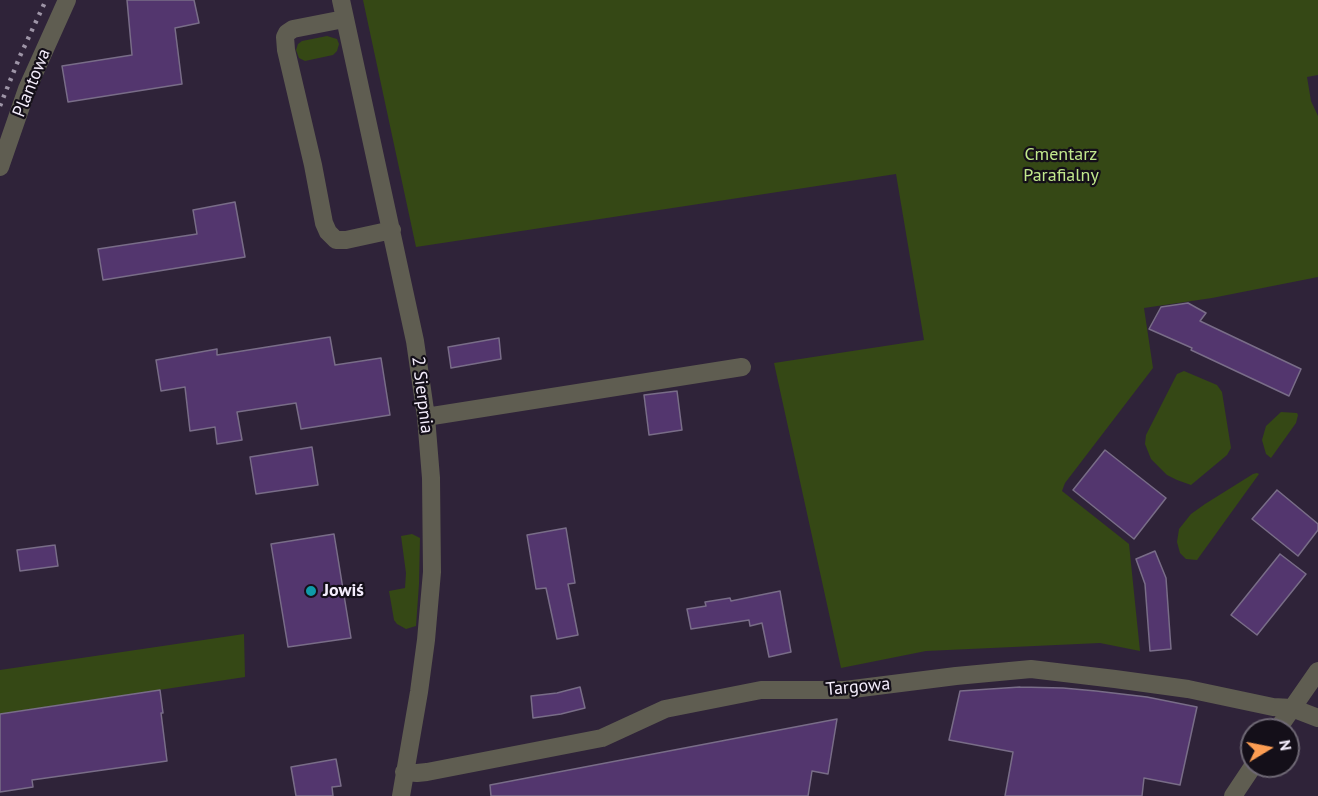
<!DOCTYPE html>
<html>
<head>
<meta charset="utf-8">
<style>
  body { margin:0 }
  #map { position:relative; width:1318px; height:796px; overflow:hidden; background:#2f2339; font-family:"PT Sans",sans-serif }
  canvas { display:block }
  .north { position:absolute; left:1240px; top:718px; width:60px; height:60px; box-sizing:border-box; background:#140f19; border:2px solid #6e6874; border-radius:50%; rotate:80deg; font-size:16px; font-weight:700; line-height:24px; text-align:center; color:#f4edfc }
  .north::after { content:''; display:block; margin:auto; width:21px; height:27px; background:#fc9d53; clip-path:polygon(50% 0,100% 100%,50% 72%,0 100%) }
</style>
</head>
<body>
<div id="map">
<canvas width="1318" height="796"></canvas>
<div class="north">N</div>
</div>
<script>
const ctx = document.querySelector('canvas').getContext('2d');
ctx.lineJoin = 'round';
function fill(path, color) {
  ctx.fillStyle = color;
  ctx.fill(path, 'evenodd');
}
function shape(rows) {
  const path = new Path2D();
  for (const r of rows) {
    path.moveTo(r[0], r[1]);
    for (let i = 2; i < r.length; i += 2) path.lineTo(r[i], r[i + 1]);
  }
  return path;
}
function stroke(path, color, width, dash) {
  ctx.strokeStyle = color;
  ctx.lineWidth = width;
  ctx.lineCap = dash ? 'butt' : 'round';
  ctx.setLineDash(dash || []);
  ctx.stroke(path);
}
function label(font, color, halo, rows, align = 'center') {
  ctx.font = font + ' "PT Sans",sans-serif';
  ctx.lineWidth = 4.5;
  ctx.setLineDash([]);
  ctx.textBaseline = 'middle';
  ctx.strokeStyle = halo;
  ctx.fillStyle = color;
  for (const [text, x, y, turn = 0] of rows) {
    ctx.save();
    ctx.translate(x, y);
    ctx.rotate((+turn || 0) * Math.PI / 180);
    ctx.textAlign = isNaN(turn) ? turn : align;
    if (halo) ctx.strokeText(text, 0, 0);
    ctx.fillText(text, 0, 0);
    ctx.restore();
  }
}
const green = shape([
  [363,0,1318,0,1318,75,1307,77,1311,101,1318,116,1318,277,1212,298,1144,308,1153,368,1065,483,1062,491,1129,544,1140,651,1100,643,926,651,841,668,774,363,924,340,896,174,416,247],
  [327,36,337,39,339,44,337,51,333,55,305,61,299,58,296,50,298,44,302,41],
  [1184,371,1217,385,1222,392,1231,448,1227,455,1191,485,1177,480,1167,475,1151,459,1145,444,1146,435,1177,374],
  [1281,412,1297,413,1298,415,1296,423,1271,458,1266,454,1262,440,1266,426],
  [1257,473,1259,474,1197,560,1186,559,1180,553,1177,542,1179,529,1191,514,1205,504,1253,474],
  [412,534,420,538,419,584,416,626,406,629,397,624,394,620,389,591,405,588,406,573,401,536],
  [244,634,245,677,0,714,0,670]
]);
const building = shape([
  [127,0,194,0,199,23,175,28,182,84,68,102,62,66,132,55,127,0],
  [235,202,245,257,103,280,98,249,197,234,193,210,235,202],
  [1188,303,1206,313,1200,321,1301,369,1289,396,1191,350,1192,348,1149,329,1161,307,1188,303],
  [330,337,335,365,381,358,390,415,301,429,296,403,237,412,242,440,217,444,215,427,190,431,185,387,161,391,156,360,217,349,217,355,330,337],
  [499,338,501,359,451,368,448,347,499,338],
  [677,391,682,430,649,435,644,395,677,391],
  [312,447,318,485,256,494,250,457,312,447],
  [1105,450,1166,498,1134,539,1073,490,1105,450],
  [1277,490,1318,524,1318,530,1298,556,1252,519,1277,490],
  [566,528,575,583,568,584,578,635,557,639,546,588,536,589,527,535,566,528],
  [334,534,351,638,288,647,271,544,334,534],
  [55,545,58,566,20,571,17,550,55,545],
  [1155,551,1166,578,1171,649,1150,651,1145,584,1136,559,1155,551],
  [1280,554,1306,574,1257,635,1231,615,1280,554],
  [780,591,791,652,769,657,762,623,750,626,749,620,691,629,687,609,706,606,705,602,730,598,731,601,780,591],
  [580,687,585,708,561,714,533,718,531,696,557,693,580,687],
  [1020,687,1063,688,1096,691,1147,697,1197,707,1180,785,1144,778,1142,796,1005,796,1013,752,949,740,960,691,1020,687],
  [160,690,163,713,161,713,167,761,32,780,33,787,0,792,0,714,160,690],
  [837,719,828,774,812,771,808,796,491,796,490,785,837,719],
  [336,759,341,786,332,787,333,796,296,796,291,767,336,759]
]);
const minor = shape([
  [341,0,415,341,426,417,431,478,432,572,426,640,419,692,401,796],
  [344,19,293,29,287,33,285,37,286,50,313,165,324,223,328,232,336,240,346,240,392,230],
  [0,167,27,89,67,0],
  [426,417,742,367],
  [1277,730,1318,671],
  [404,772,417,773,427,772,602,738,665,709,761,690,845,690,956,676,1031,669,1115,679,1188,689,1273,707,1292,708,1318,718],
  [1233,796,1253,766]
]);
const rail = shape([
  [0,106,20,56,46,0]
]);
const markers = [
  [311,591,6,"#0f9aa8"]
];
const streetNames = [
  ["Plantowa",32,83,-68],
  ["2 Sierpnia",422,395,83],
  ["Targowa",858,687,-5]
];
const parkNames = [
  ["Cmentarz",1061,155],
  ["Parafialny",1061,176]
];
const poiNames = [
  ["Jowiś",323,591]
];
fill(green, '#354815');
fill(building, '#53366e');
stroke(building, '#796d88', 1.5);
stroke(minor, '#5f5d51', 18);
stroke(rail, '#9e95a7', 4.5, [3, 6]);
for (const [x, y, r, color] of markers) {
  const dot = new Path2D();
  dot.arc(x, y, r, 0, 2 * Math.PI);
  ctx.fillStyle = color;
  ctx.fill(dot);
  stroke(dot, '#140f19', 2);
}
label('18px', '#f4edfc', '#140f19', streetNames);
label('18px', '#c1e88c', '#140f19', parkNames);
label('bold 18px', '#f4edfc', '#140f19', poiNames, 'left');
</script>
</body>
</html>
